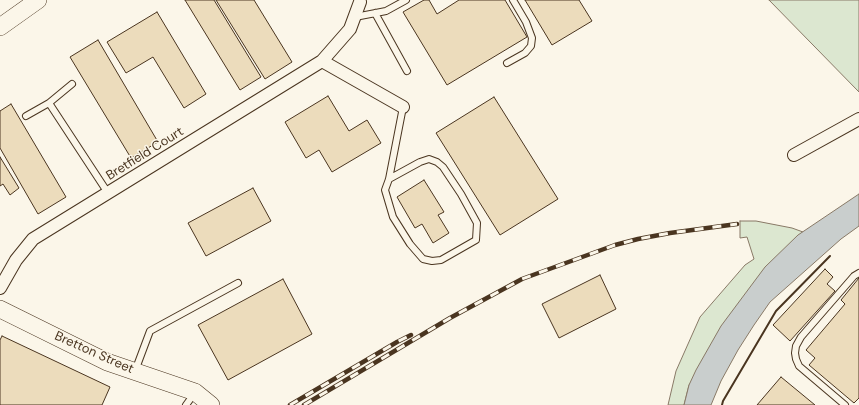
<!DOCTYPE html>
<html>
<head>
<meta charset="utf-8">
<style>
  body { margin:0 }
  canvas { display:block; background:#fbf6e9 }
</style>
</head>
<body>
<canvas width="859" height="405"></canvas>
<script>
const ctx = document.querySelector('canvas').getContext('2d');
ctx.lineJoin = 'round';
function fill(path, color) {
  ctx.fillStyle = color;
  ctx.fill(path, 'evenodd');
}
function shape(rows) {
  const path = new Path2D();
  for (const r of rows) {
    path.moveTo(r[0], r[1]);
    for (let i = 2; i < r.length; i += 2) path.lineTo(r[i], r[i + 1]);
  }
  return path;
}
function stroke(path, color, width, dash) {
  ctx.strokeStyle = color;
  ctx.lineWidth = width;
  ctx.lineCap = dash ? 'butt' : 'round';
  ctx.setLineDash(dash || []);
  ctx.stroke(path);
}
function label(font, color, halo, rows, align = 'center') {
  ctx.font = font + ' "DM Sans",sans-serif';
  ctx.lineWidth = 3;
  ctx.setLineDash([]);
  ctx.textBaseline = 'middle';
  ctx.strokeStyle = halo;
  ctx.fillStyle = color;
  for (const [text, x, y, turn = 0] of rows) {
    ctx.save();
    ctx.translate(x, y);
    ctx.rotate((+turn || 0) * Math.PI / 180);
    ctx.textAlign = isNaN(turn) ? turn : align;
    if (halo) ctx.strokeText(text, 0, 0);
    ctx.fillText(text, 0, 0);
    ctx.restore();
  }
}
const green = shape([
  [769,0,859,0,859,92,769,0],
  [740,221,756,221,792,228,803,232,798,236,689,385,684,405,668,405,676,371,700,317,745,265,754,259,747,237,740,238,740,221]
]);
const water = shape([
  [859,194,859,226,841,239,770,302,754,325,738,350,721,381,711,405,684,405,689,385,696,370,721,326,765,267,798,235,859,194]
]);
const building = shape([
  [185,0,214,0,261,77,240,90,185,0],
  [216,0,254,0,292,62,265,79,216,0],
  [424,0,429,0,437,14,459,0,505,0,527,37,447,85,403,12,424,0],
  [525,0,579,0,592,21,552,45,525,0],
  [157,12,206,94,184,108,153,57,126,73,107,42,157,12],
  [98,40,158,142,131,158,70,57,98,40],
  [328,96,349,131,367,120,381,143,332,172,319,150,306,158,285,122,328,96],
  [494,97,558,199,500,235,436,133,494,97],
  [11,104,66,197,38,214,0,148,0,111,11,104],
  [0,157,19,188,10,195,3,184,0,186,0,157],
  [424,180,444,212,438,215,449,233,433,243,422,224,415,228,397,197,424,180],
  [253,188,271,221,206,256,188,223,253,188],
  [825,269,833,277,827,284,835,291,790,341,773,325,825,269],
  [600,275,616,309,559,338,542,304,600,275],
  [859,278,859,398,854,403,809,365,815,358,806,350,845,304,841,300,859,278],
  [283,279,312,334,228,380,198,325,283,279],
  [2,336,110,387,102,405,0,405,0,340,2,336],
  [781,377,815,405,757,405,781,377]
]);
const lane = shape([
  [375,13,407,71],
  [355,17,386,11,406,0],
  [507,63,525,53,531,46,532,38,526,22,513,0],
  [72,84,49,103,108,193],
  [26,116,49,103],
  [389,179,420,162,429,159,437,162,443,167,461,194,477,223,476,240,441,260,432,261,423,259,410,244,393,217,385,190,389,179,403,107],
  [135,371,150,331,238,283],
  [186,405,194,394],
  [845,405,799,366,796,359,795,353,796,346,801,337,854,276,859,273]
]);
const street = shape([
  [322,61,403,107],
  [794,155,859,119],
  [0,288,16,260,33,239,322,61,350,29,360,2]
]);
const secondary = shape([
  [0,27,38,0],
  [0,309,107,362,195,392,211,405]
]);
const rail = shape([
  [290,405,397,342,411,335],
  [304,405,450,318,522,279,615,245,638,239,670,233,737,224]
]);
const wall = shape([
  [722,405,723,401,776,311,830,256]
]);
const streetNames = [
  ["Bretfield Court",145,154,-32],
  ["Bretton Street",94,353,24]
];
fill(green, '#dce7d0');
stroke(green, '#887966', 1);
fill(water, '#c9cecd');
stroke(water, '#887966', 1);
fill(building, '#ecdcbc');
stroke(building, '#4a3520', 1);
stroke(lane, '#4a3520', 8);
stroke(street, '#4a3520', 14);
stroke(secondary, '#4a3520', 18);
stroke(lane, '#fbf6e9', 6);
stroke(street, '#fbf6e9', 12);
stroke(secondary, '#fbf6e9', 17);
stroke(rail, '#4a3520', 4.5);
stroke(rail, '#fbf6e9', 3, [9]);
stroke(wall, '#4a3520', 2);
label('13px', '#4a3520', '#fbf6e9', streetNames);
</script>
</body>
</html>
